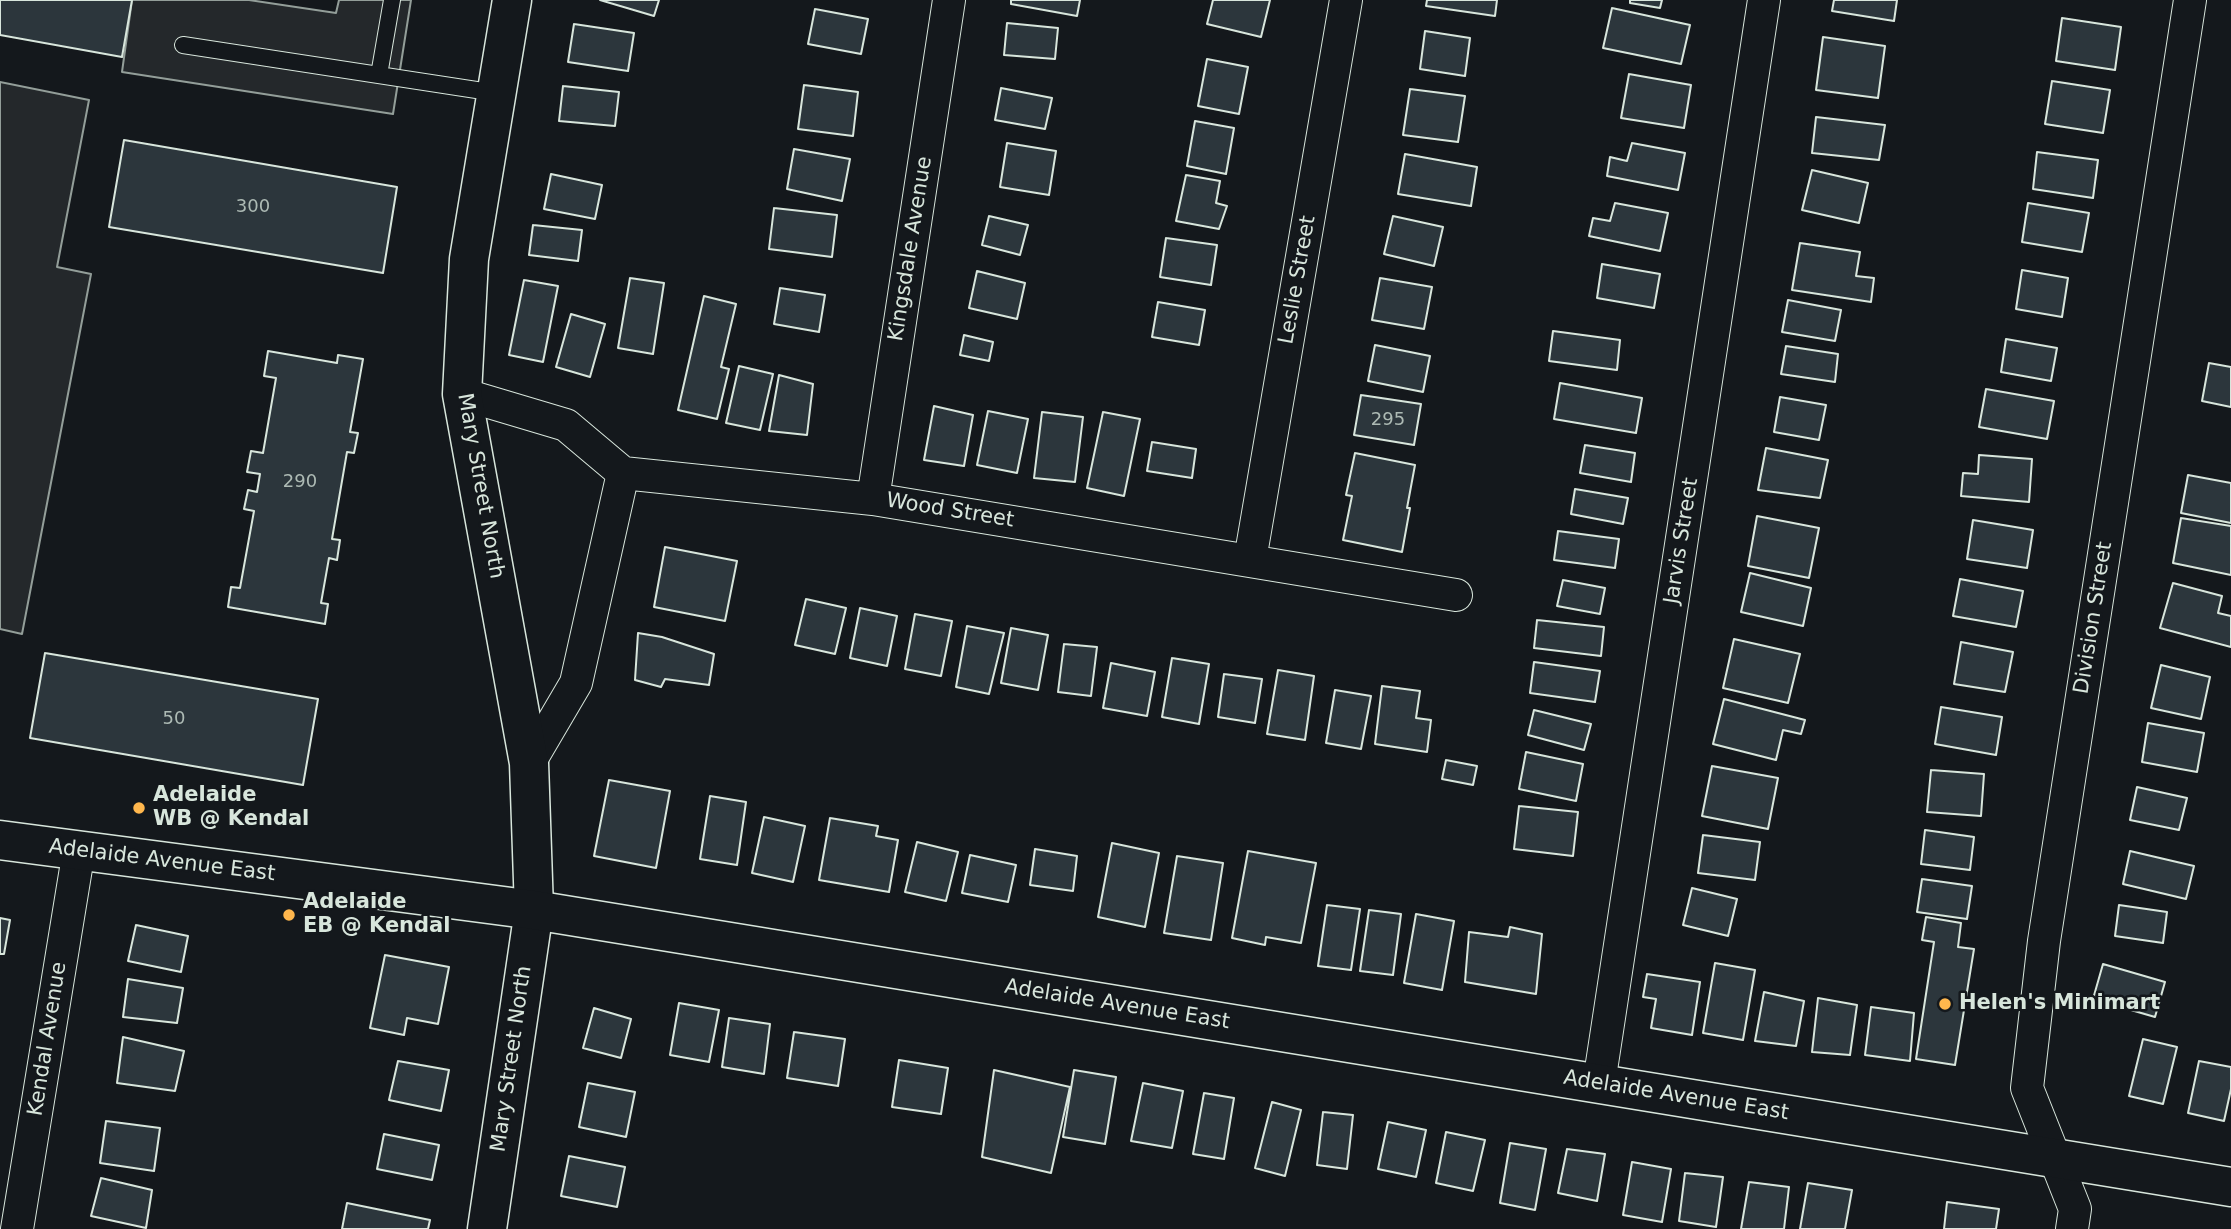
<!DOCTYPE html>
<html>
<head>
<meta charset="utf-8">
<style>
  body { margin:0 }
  canvas { display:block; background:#14181c }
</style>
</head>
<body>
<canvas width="2231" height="1229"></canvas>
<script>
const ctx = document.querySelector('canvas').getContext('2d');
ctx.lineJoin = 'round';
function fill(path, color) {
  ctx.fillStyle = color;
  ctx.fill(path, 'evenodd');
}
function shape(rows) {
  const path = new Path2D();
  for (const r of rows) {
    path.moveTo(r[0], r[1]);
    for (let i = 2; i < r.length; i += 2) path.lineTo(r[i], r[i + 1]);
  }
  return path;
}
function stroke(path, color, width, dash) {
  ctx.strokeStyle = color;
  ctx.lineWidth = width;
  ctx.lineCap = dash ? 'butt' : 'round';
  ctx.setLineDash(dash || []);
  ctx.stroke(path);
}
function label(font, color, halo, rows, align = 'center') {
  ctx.font = font + ' "DejaVu Sans",sans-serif';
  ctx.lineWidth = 5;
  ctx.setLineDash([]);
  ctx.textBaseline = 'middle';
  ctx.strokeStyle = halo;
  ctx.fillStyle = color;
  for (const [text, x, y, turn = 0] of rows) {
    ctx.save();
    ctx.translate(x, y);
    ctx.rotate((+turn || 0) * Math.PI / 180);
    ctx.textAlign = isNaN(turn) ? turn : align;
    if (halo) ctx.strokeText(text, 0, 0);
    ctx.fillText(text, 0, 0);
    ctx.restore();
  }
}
const parking = shape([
  [132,0,249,0,336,13,339,0,411,0,393,114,122,72,132,0],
  [0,82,89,100,57,267,91,274,22,634,0,629,0,82]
]);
const building = shape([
  [0,0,132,0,122,57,0,35,0,0],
  [600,0,659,0,654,16,600,0],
  [1011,0,1080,0,1077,16,1011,4,1011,0],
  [1213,0,1270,0,1261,37,1207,24,1213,0],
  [1427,0,1497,0,1495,16,1426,6,1427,0],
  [1630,0,1662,0,1660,8,1630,3,1630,0],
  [1834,0,1897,0,1894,21,1832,11,1834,0],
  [1612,8,1690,25,1681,64,1603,48,1612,8],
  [815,9,868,19,861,54,808,44,815,9],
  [2062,18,2121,27,2115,70,2056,61,2062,18],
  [1007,23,1058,28,1055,59,1004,55,1007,23],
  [574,24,634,33,628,71,568,62,574,24],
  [1425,31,1470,38,1465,76,1420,69,1425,31],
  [1823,37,1885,46,1878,98,1816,90,1823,37],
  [1207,59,1248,67,1239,114,1198,106,1207,59],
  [1629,74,1691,85,1684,128,1621,118,1629,74],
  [2052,81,2110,90,2103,133,2045,124,2052,81],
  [804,85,858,92,853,136,798,129,804,85],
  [563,86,619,92,615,126,559,121,563,86],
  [1001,88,1052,98,1045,129,995,120,1001,88],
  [1410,89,1465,96,1458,142,1403,135,1410,89],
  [1816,117,1885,125,1879,160,1812,153,1816,117],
  [1195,121,1234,128,1226,174,1187,166,1195,121],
  [124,140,397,187,383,273,109,227,124,140],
  [1007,143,1056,151,1049,195,1000,187,1007,143],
  [1632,143,1685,153,1678,190,1607,176,1610,157,1627,161,1632,143],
  [794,149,850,159,842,201,787,189,794,149],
  [2037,152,2098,160,2093,198,2033,189,2037,152],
  [1405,154,1477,167,1471,206,1398,194,1405,154],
  [1812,170,1868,183,1859,223,1802,210,1812,170],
  [551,174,602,185,595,219,544,209,551,174],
  [1186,175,1220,181,1216,203,1227,206,1219,229,1176,221,1186,175],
  [1615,203,1668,213,1660,251,1589,236,1593,218,1610,221,1615,203],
  [2028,203,2089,213,2082,252,2022,242,2028,203],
  [774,208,837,215,832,257,769,249,774,208],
  [989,216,1028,225,1020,255,982,245,989,216],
  [1393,216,1443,227,1434,266,1384,254,1393,216],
  [533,225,582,230,578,261,529,255,533,225],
  [1166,238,1217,245,1211,285,1160,277,1166,238],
  [1800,243,1860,252,1856,276,1874,278,1871,302,1792,290,1800,243],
  [1602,264,1660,274,1654,308,1597,298,1602,264],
  [2022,270,2068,278,2062,317,2016,309,2022,270],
  [977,271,1025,283,1017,319,969,308,977,271],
  [630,278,664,283,653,354,618,348,630,278],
  [1380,278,1432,287,1424,329,1372,320,1380,278],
  [524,280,558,286,543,362,509,355,524,280],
  [780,288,825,295,819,332,774,324,780,288],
  [704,296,736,304,721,367,729,369,717,419,678,410,704,296],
  [1788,300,1841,310,1835,341,1782,332,1788,300],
  [1158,302,1205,310,1199,345,1152,337,1158,302],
  [571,314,605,324,590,377,556,367,571,314],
  [1553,331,1620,340,1617,370,1549,361,1553,331],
  [964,335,993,342,989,361,960,355,964,335],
  [2006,339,2057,348,2051,381,2001,372,2006,339],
  [1375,345,1430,356,1423,392,1368,381,1375,345],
  [1786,346,1838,354,1835,382,1781,374,1786,346],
  [268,351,337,363,338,355,363,359,350,432,358,433,354,453,347,452,332,539,340,540,337,560,329,558,321,603,328,604,325,624,228,607,231,587,240,588,254,511,244,509,248,490,257,492,260,474,247,472,251,451,263,453,276,378,264,376,268,351],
  [2209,363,2231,367,2231,407,2202,401,2209,363],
  [739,366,773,374,760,430,726,423,739,366],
  [779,375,813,384,807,435,769,431,779,375],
  [1560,383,1642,398,1636,433,1554,419,1560,383],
  [1986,389,2054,401,2047,439,1979,427,1986,389],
  [1361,395,1421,404,1414,445,1354,435,1361,395],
  [1780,397,1826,405,1819,440,1774,432,1780,397],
  [934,406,973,415,964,466,924,460,934,406],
  [988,411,1028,419,1017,473,977,465,988,411],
  [1042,412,1083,417,1075,482,1034,478,1042,412],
  [1103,412,1140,419,1124,496,1087,488,1103,412],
  [1152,442,1196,449,1192,478,1147,471,1152,442],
  [1585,445,1635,453,1631,482,1580,473,1585,445],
  [1766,448,1828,460,1820,498,1758,490,1766,448],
  [1355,453,1415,465,1407,508,1410,508,1402,552,1343,540,1352,496,1346,495,1355,453],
  [1979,455,2032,459,2029,502,1961,496,1963,473,1978,474,1979,455],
  [2188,475,2231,483,2231,523,2181,513,2188,475],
  [1575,489,1628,498,1623,524,1571,514,1575,489],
  [1757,516,1819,528,1809,578,1748,566,1757,516],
  [2181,518,2231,526,2231,575,2173,563,2181,518],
  [1973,520,2033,530,2027,568,1967,559,1973,520],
  [1558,531,1619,539,1615,568,1554,560,1558,531],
  [665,547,737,561,725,621,654,607,665,547],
  [1750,573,1811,588,1803,626,1741,612,1750,573],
  [1960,579,2023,591,2016,627,1953,616,1960,579],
  [1563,580,1605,588,1600,614,1557,606,1563,580],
  [2173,583,2222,596,2218,613,2231,616,2231,647,2160,628,2173,583],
  [806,599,846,608,835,654,795,645,806,599],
  [860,608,897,616,887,666,850,658,860,608],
  [915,614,952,621,941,676,905,669,915,614],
  [1537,620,1604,627,1601,656,1534,648,1537,620],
  [967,626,1004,633,989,694,956,687,967,626],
  [1011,628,1048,635,1038,690,1001,683,1011,628],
  [638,633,662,637,714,654,709,685,665,679,661,687,635,680,638,633],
  [1734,639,1800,654,1788,703,1723,688,1734,639],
  [1961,642,2013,652,2005,692,1954,684,1961,642],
  [1064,644,1097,647,1091,696,1058,692,1064,644],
  [45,653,318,699,303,785,30,738,45,653],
  [1172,658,1209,664,1199,724,1162,717,1172,658],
  [1534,662,1600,671,1595,702,1530,693,1534,662],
  [1111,663,1155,672,1147,716,1103,708,1111,663],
  [2161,665,2210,677,2201,719,2151,708,2161,665],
  [1278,670,1314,676,1305,740,1267,734,1278,670],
  [1224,674,1262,679,1255,723,1218,717,1224,674],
  [1382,686,1420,691,1416,718,1431,720,1427,752,1375,744,1382,686],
  [1335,690,1371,696,1361,749,1326,743,1335,690],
  [1724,699,1805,720,1801,734,1783,730,1776,760,1713,744,1724,699],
  [1941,707,2002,717,1996,755,1935,744,1941,707],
  [1534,710,1591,724,1584,750,1528,735,1534,710],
  [2148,723,2204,733,2197,772,2142,762,2148,723],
  [1526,752,1583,764,1576,801,1519,789,1526,752],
  [1446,760,1477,766,1473,785,1442,779,1446,760],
  [1712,766,1778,778,1768,829,1702,816,1712,766],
  [1931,770,1984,774,1981,816,1927,812,1931,770],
  [609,780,670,791,656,868,594,856,609,780],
  [2137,787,2187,798,2179,830,2130,820,2137,787],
  [710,796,746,802,737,865,700,859,710,796],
  [1519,806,1578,812,1573,856,1514,849,1519,806],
  [764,817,805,826,793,882,752,873,764,817],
  [830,818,878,826,876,836,898,840,889,892,819,880,830,818],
  [1925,830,1974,837,1970,870,1921,864,1925,830],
  [1703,835,1760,842,1755,880,1698,873,1703,835],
  [917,842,958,852,946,901,905,892,917,842],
  [1112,843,1159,853,1145,927,1098,917,1112,843],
  [1035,849,1077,856,1073,891,1030,885,1035,849],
  [1248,851,1316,863,1301,943,1266,937,1265,945,1232,938,1248,851],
  [2130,851,2194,866,2186,899,2123,884,2130,851],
  [970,855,1016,865,1008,902,962,893,970,855],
  [1177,856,1223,863,1211,940,1164,933,1177,856],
  [1922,879,1972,886,1967,919,1917,912,1922,879],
  [1692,888,1737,899,1728,936,1683,925,1692,888],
  [1327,905,1360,909,1351,970,1318,966,1327,905],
  [2119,905,2167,912,2163,943,2115,936,2119,905],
  [1369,910,1401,914,1393,975,1360,971,1369,910],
  [1416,914,1454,921,1442,990,1404,983,1416,914],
  [1926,917,1961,923,1958,947,1974,949,1955,1065,1916,1059,1934,942,1922,940,1926,917],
  [0,918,10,920,4,954,0,954,0,918],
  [136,925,188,936,181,972,128,961,136,925],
  [1510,927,1542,934,1536,994,1465,982,1469,932,1508,937,1510,927],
  [385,955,449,967,438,1024,407,1018,404,1035,370,1028,385,955],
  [1715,963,1755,970,1743,1040,1703,1033,1715,963],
  [2103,964,2165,982,2155,1017,2093,999,2103,964],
  [1647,974,1700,982,1692,1035,1651,1028,1656,999,1643,997,1647,974],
  [128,979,183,988,177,1023,123,1017,128,979],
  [1764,992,1804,1001,1796,1046,1755,1041,1764,992],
  [1818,998,1857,1005,1850,1055,1812,1052,1818,998],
  [679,1003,719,1010,709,1062,670,1055,679,1003],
  [1871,1007,1914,1013,1910,1061,1865,1055,1871,1007],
  [594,1008,631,1019,621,1058,583,1048,594,1008],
  [729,1018,770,1024,764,1074,722,1067,729,1018],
  [794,1032,845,1039,838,1086,787,1078,794,1032],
  [123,1037,184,1051,175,1091,117,1083,123,1037],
  [2143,1039,2177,1047,2163,1104,2129,1096,2143,1039],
  [899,1060,948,1068,941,1114,892,1107,899,1060],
  [398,1061,449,1070,441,1111,389,1100,398,1061],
  [2199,1061,2231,1067,2231,1089,2224,1121,2188,1113,2199,1061],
  [994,1070,1070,1087,1051,1173,982,1157,994,1070],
  [1074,1070,1116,1077,1105,1144,1063,1137,1074,1070],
  [588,1083,635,1092,626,1137,579,1127,588,1083],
  [1143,1083,1183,1091,1172,1148,1131,1141,1143,1083],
  [1204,1093,1234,1098,1224,1159,1193,1154,1204,1093],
  [1272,1102,1301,1110,1285,1176,1255,1168,1272,1102],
  [1323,1112,1353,1115,1347,1169,1317,1165,1323,1112],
  [106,1121,160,1128,154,1171,100,1163,106,1121],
  [1388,1122,1426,1130,1416,1177,1378,1169,1388,1122],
  [1446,1132,1485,1140,1473,1191,1436,1183,1446,1132],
  [384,1134,439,1145,432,1180,377,1169,384,1134],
  [1510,1143,1546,1149,1535,1210,1500,1203,1510,1143],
  [1567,1149,1605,1154,1597,1201,1558,1193,1567,1149],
  [569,1156,625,1167,617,1207,561,1196,569,1156],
  [1632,1162,1671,1169,1662,1222,1623,1215,1632,1162],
  [1685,1173,1723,1177,1716,1227,1679,1221,1685,1173],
  [101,1178,152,1190,146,1228,91,1216,101,1178],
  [1749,1182,1789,1187,1784,1229,1741,1229,1749,1182],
  [1808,1183,1852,1190,1845,1229,1800,1229,1808,1183],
  [1947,1202,1999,1209,1996,1229,1944,1229,1947,1202],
  [347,1203,430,1220,428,1229,342,1229,347,1203]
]);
const service = shape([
  [183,45,496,93],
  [379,75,392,0]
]);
const minor = shape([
  [462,394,566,425,623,473,873,499,1456,595],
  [873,499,949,0],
  [1250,560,1346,0],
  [529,763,576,683,623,473],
  [1599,1083,1764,0],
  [17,1229,79,850],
  [2072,1229,2075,1209,2027,1088,2044,941,2190,0]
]);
const tertiary = shape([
  [487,1229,534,910,529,763,462,394,469,259,512,0]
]);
const secondary = shape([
  [0,840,534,910,2231,1187]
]);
const markers = [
  [139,808,7,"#ffb74d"],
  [289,915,7,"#ffb74d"],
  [1945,1004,7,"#ffb74d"]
];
const numberNames = [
  ["300",253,207],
  ["295",1388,420],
  ["290",300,482],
  ["50",174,719]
];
const streetNames = [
  ["Kingsdale Avenue",911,249,-81],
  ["Leslie Street",1298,280,-80],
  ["Mary Street North",480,486,80],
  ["Wood Street",950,511,9],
  ["Jarvis Street",1682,541,-81],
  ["Division Street",2094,618,-81],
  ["Adelaide Avenue East",162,861,7],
  ["Adelaide Avenue East",1117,1005,9],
  ["Kendal Avenue",48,1039,-81],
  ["Mary Street North",512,1059,-82],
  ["Adelaide Avenue East",1676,1096,9]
];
const poiNames = [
  ["Adelaide",153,796],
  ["WB @ Kendal",153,820],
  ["Adelaide",303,903],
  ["EB @ Kendal",303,927],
  ["Helen's Minimart",1959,1004]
];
fill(parking, '#24282b');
stroke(parking, '#939e99', 2);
fill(building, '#2c363c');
stroke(building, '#d8e6dc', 2);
stroke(service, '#d8e6dc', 18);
stroke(minor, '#d8e6dc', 34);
stroke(tertiary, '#d8e6dc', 41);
stroke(secondary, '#d8e6dc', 41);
stroke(service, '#14181c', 16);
stroke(minor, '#14181c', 32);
stroke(tertiary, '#14181c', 38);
stroke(secondary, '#14181c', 38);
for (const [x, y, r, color] of markers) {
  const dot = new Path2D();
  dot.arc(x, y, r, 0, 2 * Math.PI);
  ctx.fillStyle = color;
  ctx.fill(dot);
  stroke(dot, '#14181c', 2.5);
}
label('18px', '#adbab4', null, numberNames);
label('21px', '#d8e6dc', '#14181c', streetNames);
label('bold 21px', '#d8e6dc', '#14181c', poiNames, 'left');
</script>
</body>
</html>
